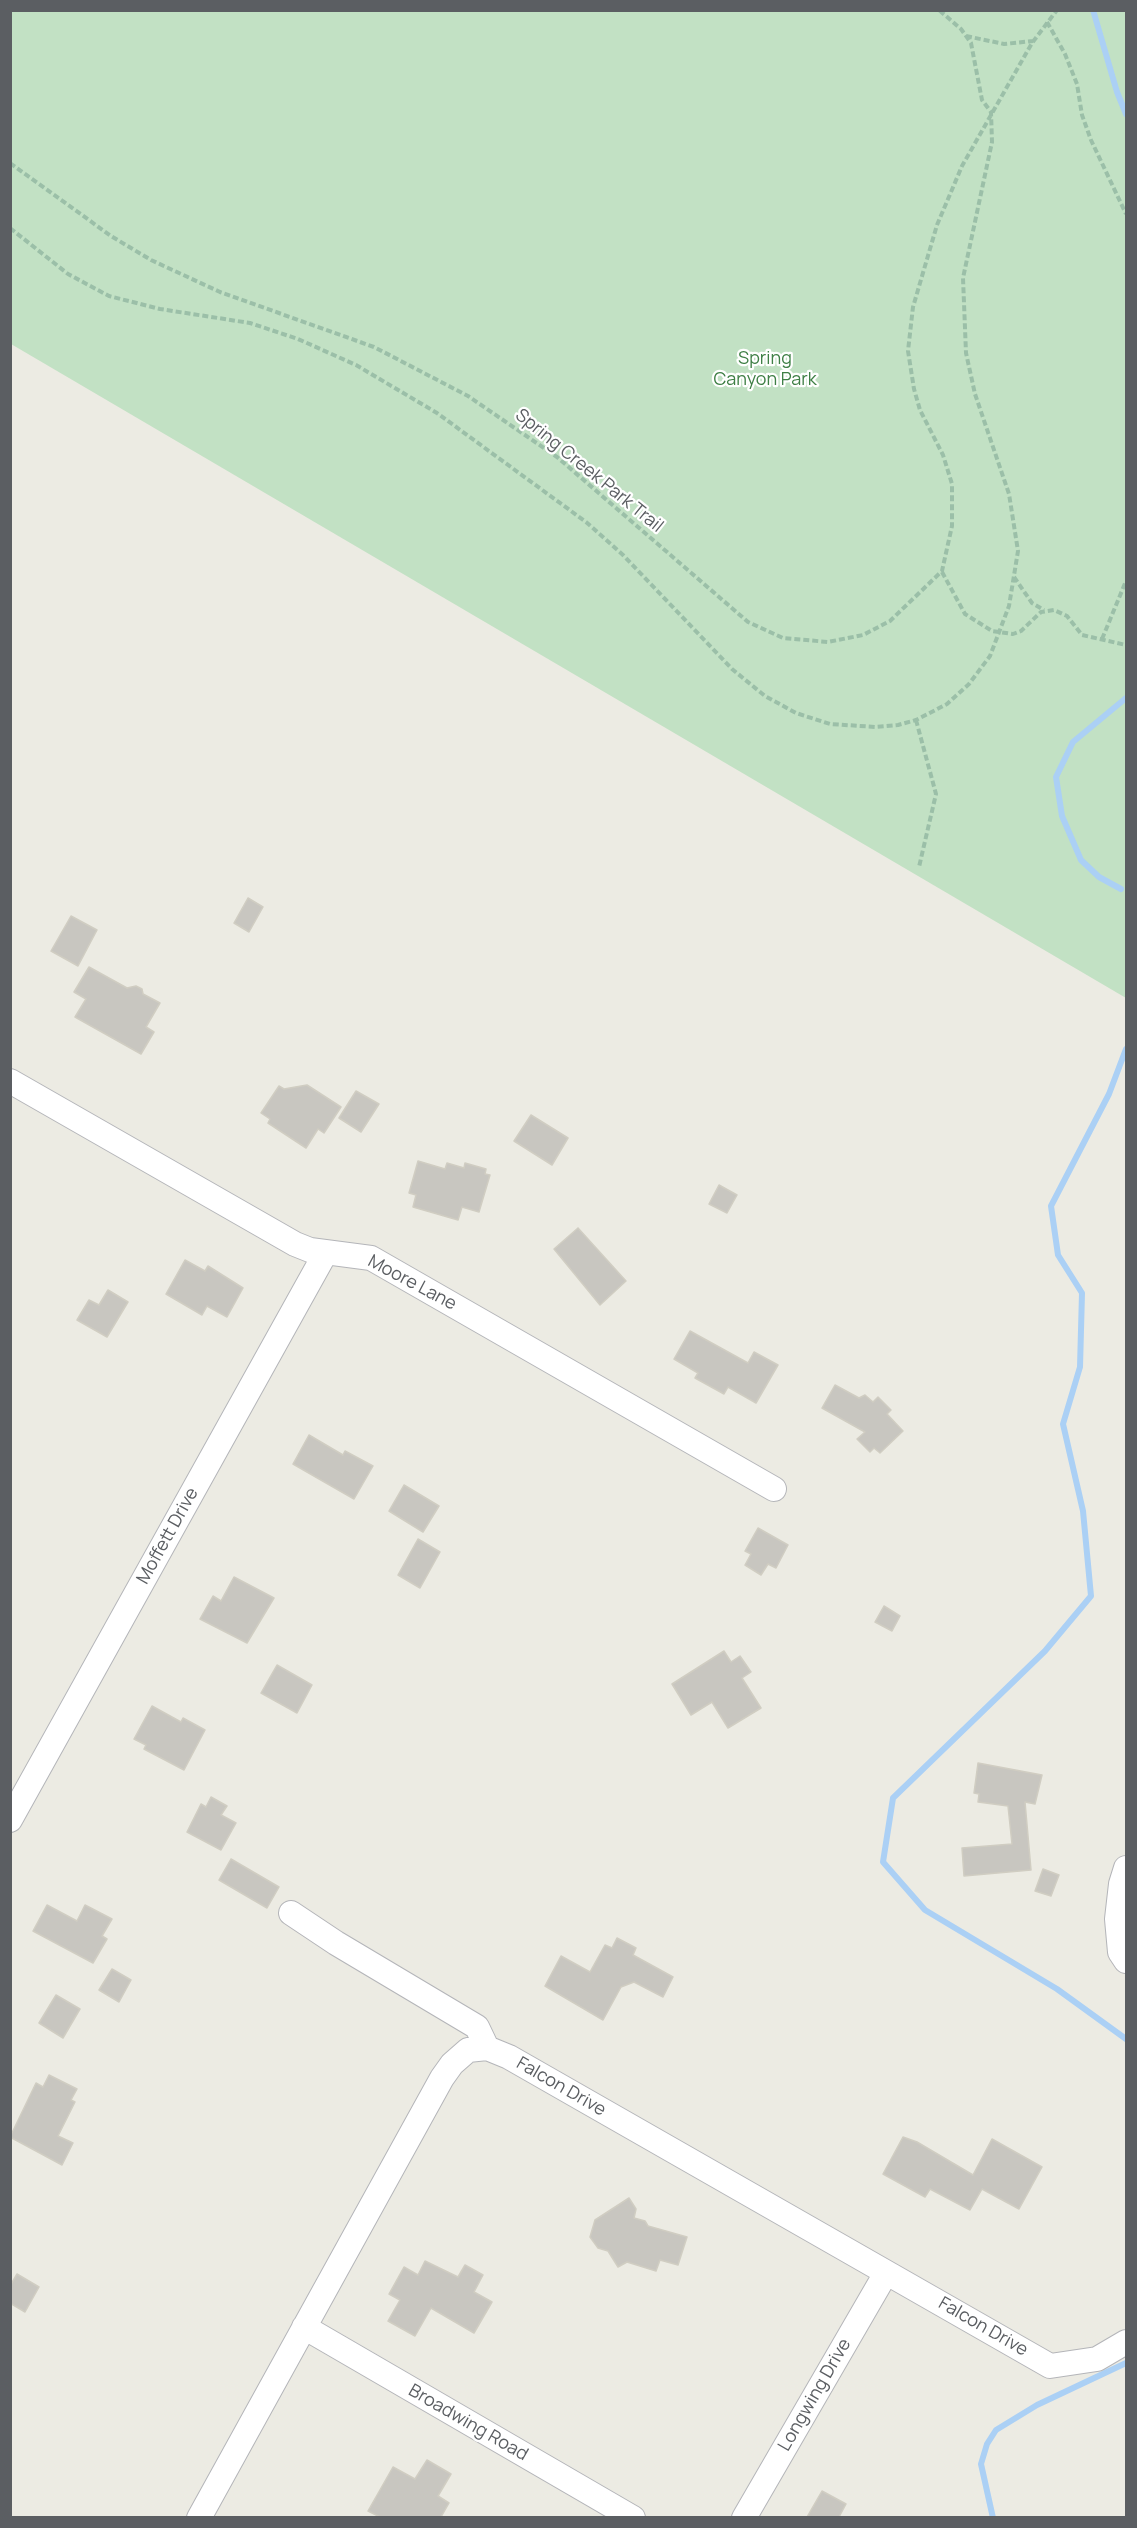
<!DOCTYPE html>
<html>
<head>
<meta charset="utf-8">
<style>
  body { margin:0 }
  #map { position:relative; width:1137px; height:2528px; overflow:hidden; background:#ecebe3; font-family:Manrope,sans-serif }
  canvas { display:block }
  .frame { position:absolute; inset:0; border:12px solid #5b5e62; pointer-events:none }
</style>
</head>
<body>
<div id="map">
<canvas width="1137" height="2528"></canvas>
<div class="frame"></div>
</div>
<script>
const ctx = document.querySelector('canvas').getContext('2d');
ctx.lineJoin = 'round';
function fill(path, color) {
  ctx.fillStyle = color;
  ctx.fill(path, 'evenodd');
}
function shape(rows) {
  const path = new Path2D();
  for (const r of rows) {
    path.moveTo(r[0], r[1]);
    for (let i = 2; i < r.length; i += 2) path.lineTo(r[i], r[i + 1]);
  }
  return path;
}
function stroke(path, color, width, dash) {
  ctx.strokeStyle = color;
  ctx.lineWidth = width;
  ctx.lineCap = dash ? 'butt' : 'round';
  ctx.setLineDash(dash || []);
  ctx.stroke(path);
}
function label(font, color, halo, rows, align = 'center') {
  ctx.font = font + ' Manrope,sans-serif';
  ctx.lineWidth = 4.5;
  ctx.setLineDash([]);
  ctx.textBaseline = 'middle';
  ctx.strokeStyle = halo;
  ctx.fillStyle = color;
  for (const [text, x, y, turn = 0] of rows) {
    ctx.save();
    ctx.translate(x, y);
    ctx.rotate((+turn || 0) * Math.PI / 180);
    ctx.textAlign = isNaN(turn) ? turn : align;
    if (halo) ctx.strokeText(text, 0, 0);
    ctx.fillText(text, 0, 0);
    ctx.restore();
  }
}
const green = shape([
  [11,10,1126,11,1126,998,11,344]
]);
const stream = shape([
  [1093,10,1117,92,1126,114],
  [1121,889,1099,877,1081,860,1062,816,1056,777,1073,742,1126,698],
  [1126,1049,1109,1094,1051,1206,1058,1255,1082,1293,1080,1367,1063,1424,1083,1511,1091,1596,1045,1651,893,1798,883,1862,925,1910,1057,1989,1126,2039],
  [993,2518,981,2464,987,2444,996,2430,1037,2405,1126,2363]
]);
const building = shape([
  [248,898,263,907,249,932,234,923,248,898],
  [71,916,97,930,78,966,51,951,71,916],
  [89,967,127,988,136,986,142,989,143,994,160,1003,146,1027,154,1032,141,1054,75,1017,86,999,74,992,89,967],
  [307,1085,341,1107,324,1133,318,1129,306,1148,268,1123,270,1119,261,1113,279,1086,284,1089,307,1085],
  [356,1091,379,1104,361,1132,339,1118,356,1091],
  [531,1115,568,1138,552,1165,514,1141,531,1115],
  [418,1161,445,1169,447,1163,464,1168,465,1163,486,1169,485,1174,490,1175,479,1212,462,1207,458,1220,413,1207,416,1195,409,1193,418,1161],
  [719,1185,737,1195,727,1213,709,1204,719,1185],
  [578,1228,626,1281,600,1305,554,1249,578,1228],
  [185,1260,205,1271,208,1266,243,1288,227,1317,207,1306,202,1315,166,1294,185,1260],
  [108,1290,128,1302,107,1337,77,1320,89,1300,99,1305,108,1290],
  [690,1331,748,1363,754,1352,778,1365,756,1403,728,1387,724,1394,695,1378,698,1373,674,1359,690,1331],
  [835,1385,859,1398,865,1395,873,1402,878,1397,891,1410,887,1414,903,1431,880,1453,874,1448,870,1452,857,1439,865,1432,822,1408,835,1385],
  [309,1435,343,1455,345,1451,373,1466,354,1499,293,1464,309,1435],
  [404,1485,439,1506,423,1532,389,1511,404,1485],
  [758,1528,788,1545,776,1568,768,1564,761,1575,745,1565,751,1554,745,1551,758,1528],
  [418,1539,440,1552,420,1588,398,1575,418,1539],
  [234,1577,274,1598,247,1643,200,1619,213,1596,221,1601,234,1577],
  [884,1606,900,1616,892,1631,875,1622,884,1606],
  [724,1651,731,1662,740,1656,751,1672,742,1678,761,1708,728,1728,712,1702,691,1715,672,1684,724,1651],
  [277,1665,312,1685,297,1713,261,1693,277,1665],
  [152,1706,181,1722,183,1718,205,1730,184,1770,144,1749,146,1745,134,1739,152,1706],
  [978,1763,1042,1775,1035,1804,1025,1802,1031,1870,964,1876,962,1848,1012,1844,1008,1806,978,1802,979,1794,974,1793,978,1763],
  [211,1797,227,1806,221,1815,236,1823,221,1850,187,1832,201,1804,206,1807,211,1797],
  [231,1859,279,1887,267,1908,219,1880,231,1859],
  [1043,1869,1059,1875,1051,1896,1035,1891,1043,1869],
  [47,1905,77,1921,85,1905,112,1919,102,1936,107,1939,93,1963,33,1931,47,1905],
  [617,1938,636,1948,633,1955,673,1977,663,1997,634,1982,621,1987,603,2020,545,1986,561,1956,590,1972,605,1945,612,1948,617,1938],
  [112,1969,131,1980,119,2002,99,1990,112,1969],
  [56,1995,80,2009,63,2038,39,2023,56,1995],
  [49,2075,77,2089,71,2100,75,2102,58,2136,73,2143,62,2165,10,2137,36,2083,43,2087,49,2075],
  [903,2137,917,2142,973,2175,992,2139,1042,2167,1019,2209,982,2189,970,2210,930,2189,925,2197,883,2174,903,2137],
  [629,2198,636,2209,634,2218,645,2221,648,2226,687,2237,678,2265,660,2260,656,2271,627,2262,618,2267,608,2251,598,2248,590,2237,595,2220,629,2198],
  [425,2261,458,2277,465,2265,483,2275,474,2292,492,2302,474,2333,431,2308,415,2336,388,2321,400,2300,389,2294,404,2267,418,2275,425,2261],
  [17,2274,39,2287,25,2312,10,2303,10,2286,17,2274],
  [427,2460,451,2474,438,2496,449,2503,441,2517,380,2517,368,2511,393,2467,415,2479,427,2460],
  [822,2491,846,2504,839,2517,807,2517,822,2491]
]);
const path = shape([
  [1047,22,1065,54,1077,84,1082,115,1091,140,1126,214],
  [966,36,1004,44,1033,41],
  [10,163,111,236,151,260,220,292,374,347,468,396,557,457,748,622,783,638,828,642,863,635,890,621,942,571,952,526,952,484,943,455,920,410,914,389,908,351,913,307,937,225,962,166,1032,43,1057,10],
  [10,228,68,274,109,296,160,309,250,323,298,339,356,365,437,413,586,522,623,555,732,669,765,696,796,713,830,724,876,727,898,725,916,720,947,704,969,684,990,656,1009,606,1018,551,1009,494,975,394,966,353,963,278,992,142,991,112,982,100,971,43,961,29,939,10],
  [942,572,965,614,992,631,1013,634,1021,631,1041,612,1054,610,1067,616,1082,635,1126,645],
  [1014,577,1032,603,1044,610],
  [1102,639,1126,581],
  [916,720,936,794,919,867]
]);
const minor = shape([
  [10,1081,295,1244,310,1250,371,1258,774,1489],
  [10,1820,326,1252],
  [1126,1868,1121,1884,1117,1919,1120,1952,1126,1961],
  [291,1913,336,1943,477,2027,487,2048],
  [304,2327,633,2518],
  [199,2518,442,2078,452,2064,468,2050,487,2048,509,2057,1050,2366,1097,2359,1126,2342],
  [744,2518,886,2273]
]);
const parkNames = [
  ["Spring",765,359],
  ["Canyon Park",765,380]
];
const streetNames = [
  ["Spring Creek Park Trail",589,471,39],
  ["Moore Lane",412,1283,28],
  ["Moffett Drive",168,1536,-61],
  ["Falcon Drive",561,2087,30],
  ["Falcon Drive",983,2327,30],
  ["Longwing Drive",815,2395,-60],
  ["Broadwing Road",468,2423,30]
];
fill(green, '#c2e1c4');
stroke(stream, '#abd0f5', 6);
fill(building, '#c8c6c0');
stroke(building, '#d0cdc2', 1.5);
stroke(minor, '#b4b5b9', 26);
stroke(path, '#9bbfa8', 4, [6, 3]);
stroke(minor, '#fff', 24);
label('18px', '#3e7f45', '#fff', parkNames);
label('18px', '#5b5e62', '#fff', streetNames);
</script>
</body>
</html>
